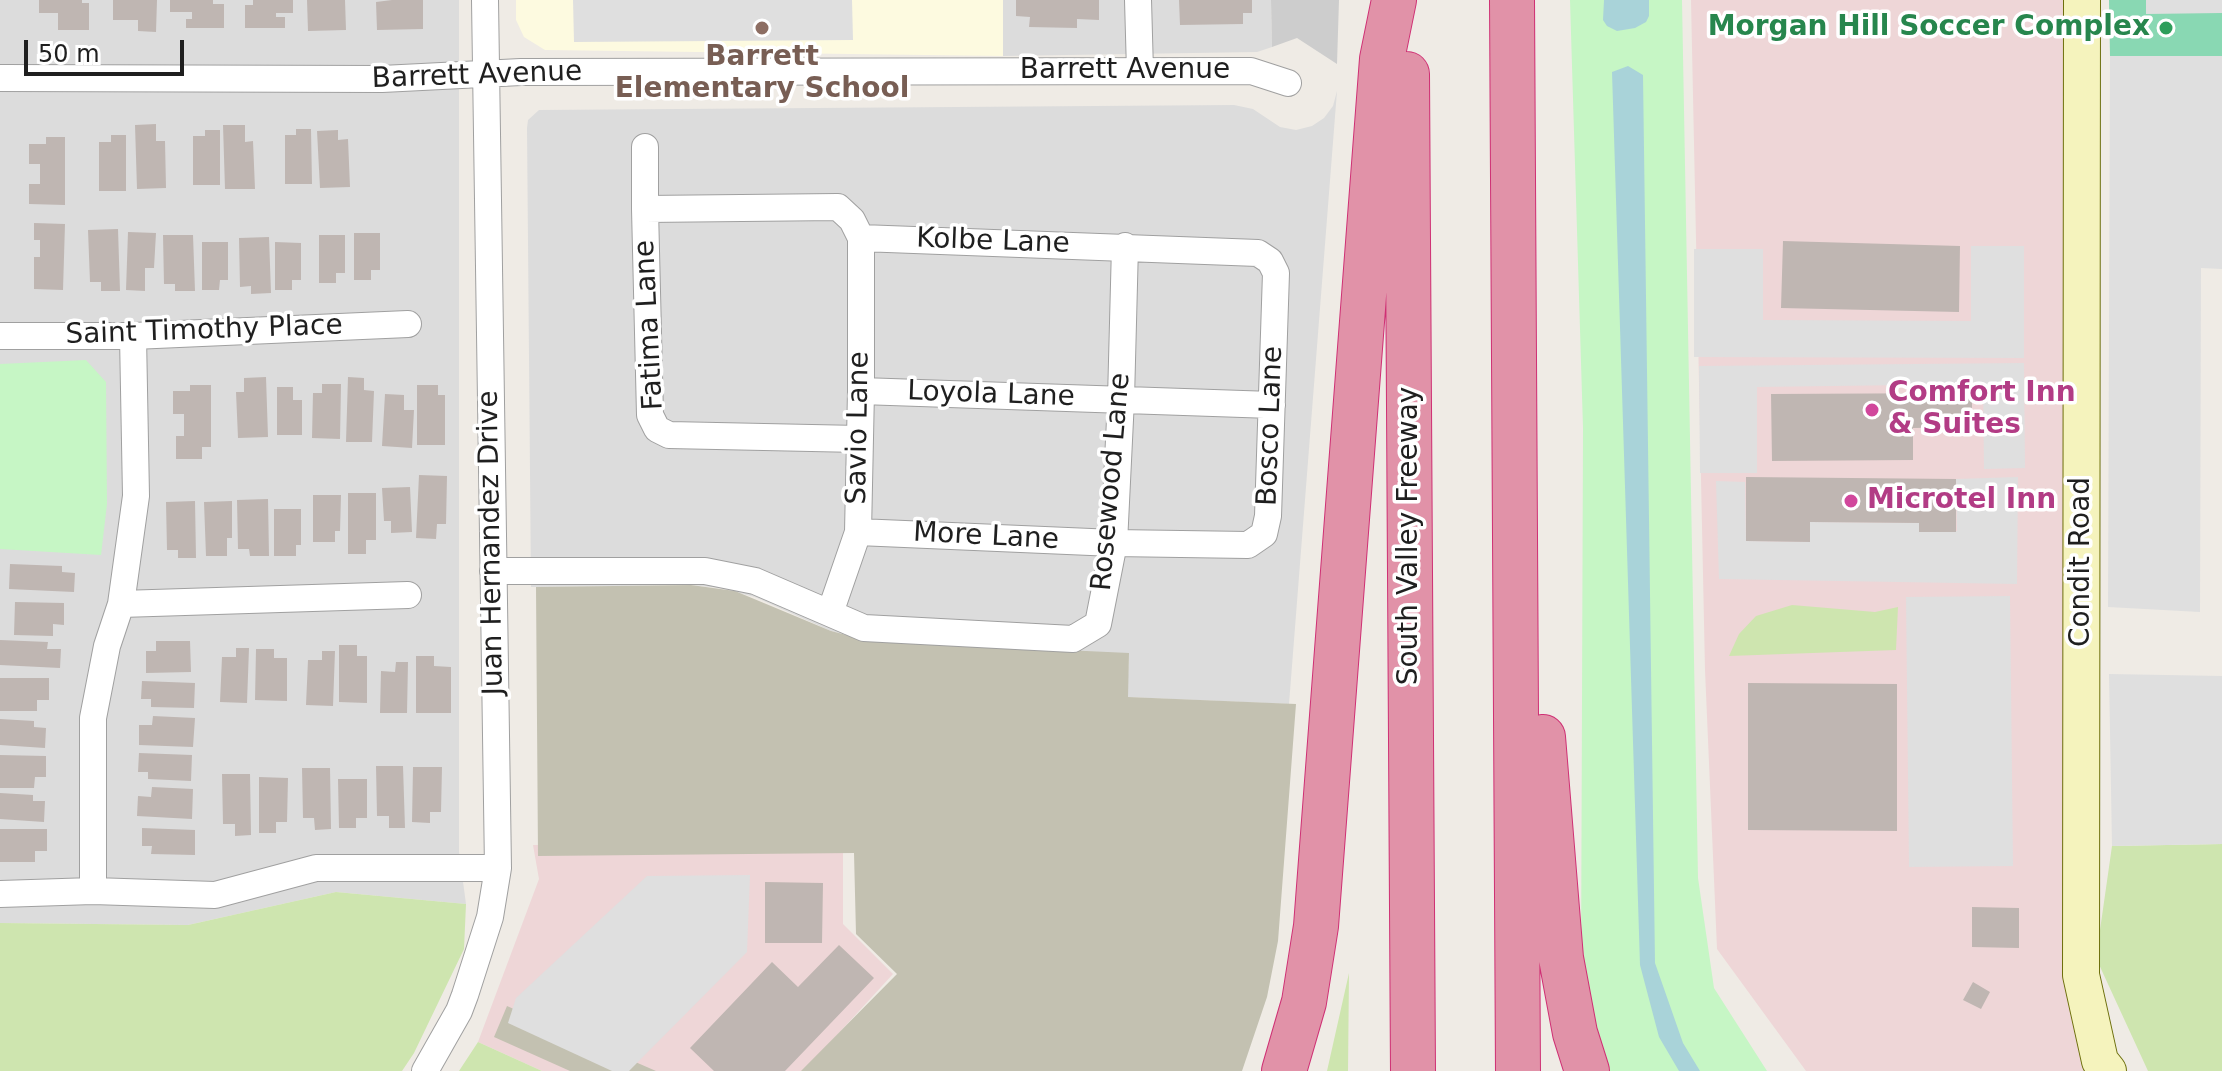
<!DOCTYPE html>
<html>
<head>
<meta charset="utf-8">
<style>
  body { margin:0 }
  #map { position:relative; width:2222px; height:1071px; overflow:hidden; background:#efebe5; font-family:"DejaVu Sans",sans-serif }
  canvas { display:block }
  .scale { position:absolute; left:24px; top:40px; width:160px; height:36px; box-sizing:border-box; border:4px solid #1f1f1f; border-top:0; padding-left:10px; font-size:24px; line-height:28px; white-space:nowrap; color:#1f1f1f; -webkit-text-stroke:6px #fff; paint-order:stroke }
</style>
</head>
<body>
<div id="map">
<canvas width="2222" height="1071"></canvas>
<div class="scale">50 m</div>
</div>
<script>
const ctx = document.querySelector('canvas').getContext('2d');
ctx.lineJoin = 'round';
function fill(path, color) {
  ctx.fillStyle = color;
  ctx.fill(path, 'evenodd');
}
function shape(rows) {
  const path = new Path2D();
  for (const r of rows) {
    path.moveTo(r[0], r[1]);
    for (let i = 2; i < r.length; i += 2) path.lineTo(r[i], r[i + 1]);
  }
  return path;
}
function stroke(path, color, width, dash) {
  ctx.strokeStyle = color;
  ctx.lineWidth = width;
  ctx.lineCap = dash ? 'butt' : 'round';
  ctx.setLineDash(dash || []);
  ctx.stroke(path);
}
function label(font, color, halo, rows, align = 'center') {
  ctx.font = font + ' "DejaVu Sans",sans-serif';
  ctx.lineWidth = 7;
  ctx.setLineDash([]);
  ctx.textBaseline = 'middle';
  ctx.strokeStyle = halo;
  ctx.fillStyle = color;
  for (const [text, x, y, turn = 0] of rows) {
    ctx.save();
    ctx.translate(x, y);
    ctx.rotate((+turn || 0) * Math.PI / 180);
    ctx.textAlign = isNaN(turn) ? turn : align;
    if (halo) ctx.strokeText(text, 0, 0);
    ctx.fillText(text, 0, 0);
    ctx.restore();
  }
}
const residential = shape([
  [0,0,459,0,459,852,466,904,336,892,188,925,0,923],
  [1003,0,1271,0,1272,47,1257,52,1003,56],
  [1337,91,1289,704,1127,697,1129,654,870,641,831,631,755,597,720,588,691,585,531,587,527,128,528,120,539,110,1234,105,1253,109,1280,127,1296,130,1312,126,1324,118,1333,106]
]);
const commercial = shape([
  [1691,0,2067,0,2081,975,2125,1071,1806,1071,1717,949,1705,670],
  [843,843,843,924,893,974,804,1071,542,1071,478,1042,539,879,533,845]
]);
const education = shape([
  [516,0,1003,0,1003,56,545,50,524,37,516,20]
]);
const religious = shape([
  [1271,0,1339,0,1337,64,1297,38,1272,47]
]);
const construction = shape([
  [691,585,735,591,831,631,870,641,1129,653,1128,697,1296,704,1278,941,1267,997,1242,1071,801,1071,897,974,856,934,854,853,538,856,536,587],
  [507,1006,656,1071,570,1071,494,1037]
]);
const grass = shape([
  [1792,605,1875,612,1898,607,1896,650,1729,656,1739,634,1756,616],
  [2222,844,2222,1071,2148,1071,2096,958,2112,846],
  [336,892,466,904,464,949,414,1053,402,1071,0,1071,0,923,188,925],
  [1349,973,1348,1071,1327,1071],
  [478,1042,542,1071,459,1071]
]);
const park = shape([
  [1570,0,1682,0,1698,878,1714,988,1767,1071,1604,1071,1581,973,1583,428],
  [86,360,106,382,107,504,101,555,0,549,0,364]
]);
const pitch = shape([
  [2109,0,2222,0,2222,56,2110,56]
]);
const parking = shape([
  [573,0,852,0,853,40,574,42],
  [2146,0,2222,0,2222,13,2146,14],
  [2110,56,2222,56,2222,269,2201,268,2200,612,2108,607],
  [1971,246,2024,246,2024,358,1694,357,1694,249,1763,249,1763,320,1971,321],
  [2024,363,2025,468,1984,469,1983,384,1757,387,1757,473,1700,473,1699,366],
  [2018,477,2017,584,1719,579,1716,481,1745,482,1746,541,1809,542,1810,522,1919,523,1920,532,1957,531,1956,479],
  [2010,596,2013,866,1909,867,1906,597],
  [2109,674,2222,676,2222,844,2112,846],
  [750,875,747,952,629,1071,612,1071,508,1023,516,998,647,876]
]);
const water = shape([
  [1604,0,1649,0,1649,16,1646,22,1635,28,1617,31,1607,26,1603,20],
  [1628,66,1643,75,1655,963,1683,1043,1700,1071,1679,1071,1659,1037,1640,965,1612,72]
]);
const building = shape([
  [39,0,82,0,82,3,89,3,89,30,58,30,58,13,39,13],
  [113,0,157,0,156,32,138,31,138,20,113,20],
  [170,0,213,0,213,4,224,4,224,28,186,28,186,19,192,19,192,12,170,12],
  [253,0,293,0,293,13,276,13,276,17,285,17,285,28,245,28,245,5,253,5],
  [307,0,345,0,346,30,308,31],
  [392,0,423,0,423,29,377,30,376,2],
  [1016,0,1099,0,1099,20,1077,19,1077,28,1029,27,1030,17,1016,16],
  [1179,0,1252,0,1252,13,1243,13,1243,24,1180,25],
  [156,124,156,141,165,141,166,188,137,189,135,125],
  [223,125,245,125,245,142,253,141,255,189,225,189],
  [296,129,311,129,312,184,285,184,285,135,296,135],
  [205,130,220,130,220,185,193,185,193,136,205,136],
  [338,130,338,140,348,139,350,187,320,188,317,131],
  [111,135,126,135,126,191,99,191,99,142,111,142],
  [46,137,65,137,65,205,29,204,29,184,40,184,40,164,29,164,29,144,46,144],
  [34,223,65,224,63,290,34,289,34,257,40,257,40,240,34,240],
  [118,229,120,291,101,291,101,282,90,282,88,230],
  [128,232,156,233,154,268,145,268,145,291,126,290],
  [354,233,380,233,380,270,371,270,371,280,354,280],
  [163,235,193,235,195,291,175,291,175,284,164,284],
  [319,235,345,235,345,273,336,273,336,283,319,283],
  [269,237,271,293,251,294,251,286,240,287,239,238],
  [1783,241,1960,246,1959,312,1781,308],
  [202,242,228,242,228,280,220,280,219,290,202,290],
  [275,242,301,243,301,280,292,280,292,290,275,290],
  [266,377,268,437,238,438,236,392,244,392,244,378],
  [348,377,364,378,364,390,374,391,372,442,346,442],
  [322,384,341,384,340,439,312,438,313,393,322,393],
  [190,385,211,385,211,447,202,447,202,459,176,459,176,436,184,436,184,414,173,414,173,391,190,391],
  [417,385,438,385,438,395,445,395,445,445,417,445],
  [277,387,293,387,293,400,302,400,302,435,277,435],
  [1972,393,1972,427,1913,428,1913,460,1772,461,1771,394],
  [385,394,404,395,404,410,414,410,412,448,382,446],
  [419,475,447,476,446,524,437,524,436,539,416,538],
  [1746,477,1956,479,1956,532,1919,532,1919,523,1810,522,1810,542,1746,541],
  [410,487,412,532,391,533,391,521,384,521,382,488],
  [348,493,376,493,376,540,366,540,366,554,348,554],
  [313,495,341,495,340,531,335,531,335,542,313,542],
  [268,499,269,556,250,556,249,549,238,549,237,500],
  [195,501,196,558,178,558,178,550,167,550,166,502],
  [232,501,232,538,227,538,227,556,206,556,204,502],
  [274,509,301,509,301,545,296,545,296,556,274,556],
  [10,564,62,566,62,572,75,573,74,592,9,589],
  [15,602,64,603,64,625,53,624,53,636,14,635],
  [0,640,48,642,47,649,61,649,60,668,0,665],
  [156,641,190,641,191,672,146,673,146,651,156,651],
  [339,645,357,645,357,656,367,656,367,703,339,702],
  [236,648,249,648,247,703,220,702,222,657,236,657],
  [256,649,274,649,274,658,287,658,287,701,255,700],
  [322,651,335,651,333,706,306,705,308,660,322,660],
  [416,656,434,656,434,666,451,667,451,713,416,713],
  [396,662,408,662,407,713,380,713,381,671,395,672],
  [0,678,49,678,49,700,37,700,37,711,0,711],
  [142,681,195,683,194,708,151,707,151,699,141,699],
  [1748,683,1897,684,1897,831,1748,830],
  [153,716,195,718,193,747,139,745,139,725,152,725],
  [0,719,34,721,34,727,46,728,45,748,0,745],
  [139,753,192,755,191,781,148,779,148,772,138,772],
  [0,755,46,756,46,777,35,777,34,788,0,788],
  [376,766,403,766,405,828,389,828,389,816,377,816],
  [413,767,442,767,441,812,430,812,430,823,412,822],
  [302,768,330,768,331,829,315,830,314,818,303,818],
  [222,774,250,774,251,835,235,836,235,824,223,824],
  [259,777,288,778,287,822,276,822,276,833,259,833],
  [338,779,367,779,367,818,356,818,356,828,339,828],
  [152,787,193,789,192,819,137,816,138,796,151,797],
  [0,793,33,795,33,801,45,801,44,822,0,819],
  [142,828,195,830,195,855,151,854,152,846,142,846],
  [0,829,47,829,47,851,35,851,35,862,0,862],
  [765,882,823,883,822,943,765,943],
  [1972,907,2019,908,2019,948,1972,947],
  [839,945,874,978,785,1071,714,1071,690,1048,772,962,798,987],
  [1973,982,1990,992,1981,1009,1963,1000]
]);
const street = shape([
  [1138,0,1140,71],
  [0,78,382,79,521,72,1251,71,1288,83],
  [645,147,645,209],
  [0,336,133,336,408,324],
  [861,391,1272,405],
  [858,532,1114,543,1248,545,1264,534,1268,516,1276,273,1270,261,1258,253,861,238],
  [493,571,705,571,755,581,864,628,1073,639,1098,624,1114,543,1121,399,1125,246],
  [121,604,408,595],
  [830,613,858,532,861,391,861,238,852,220,838,207,645,209,650,415,657,429,669,435,859,439],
  [93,891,93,718,107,646,121,604,136,496,133,336],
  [0,894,93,891,215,895,316,868,498,868],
  [425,1071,459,1011,465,995,490,917,498,868,485,0]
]);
const secondary = shape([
  [2082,0,2081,975,2100,1061,2108,1071]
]);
const highway = shape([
  [1512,0,1518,1071],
  [1407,74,1413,1071],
  [1543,737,1561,958,1575,1033,1587,1071],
  [1284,1071,1304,1002,1316,926,1382,59,1394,0]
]);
const markers = [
  [762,28,8,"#8d6e63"],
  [2166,28,8,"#2e9e5b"],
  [1872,410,8,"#d1479c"],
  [1851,501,8,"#d1479c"]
];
const leisureNames = [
  ["Morgan Hill Soccer Complex",2150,28]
];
const educationNames = [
  ["Barrett",762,58],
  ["Elementary School",762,90]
];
const streetNames = [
  ["Barrett Avenue",1125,71],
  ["Barrett Avenue",477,76,-2],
  ["Kolbe Lane",993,242,2],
  ["Fatima Lane",650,325,-93],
  ["Saint Timothy Place",204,331,-2],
  ["Loyola Lane",991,395,2],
  ["Bosco Lane",1271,426,-88],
  ["Savio Lane",859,428,-89],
  ["Rosewood Lane",1112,482,-85],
  ["South Valley Freeway",1410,536,-90],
  ["More Lane",986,537,3],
  ["Juan Hernandez Drive",492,543,-91],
  ["Condit Road",2082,562,-90]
];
const hotelNames = [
  ["Comfort Inn",1888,394],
  ["& Suites",1888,426],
  ["Microtel Inn",1867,501]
];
fill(residential, '#dcdcdc');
fill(commercial, '#eed6d7');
fill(education, '#fdfae0');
fill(religious, '#cdcdcd');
fill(construction, '#c3c1b1');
fill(grass, '#cee5af');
fill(park, '#c6f6c5');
fill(pitch, '#89d8b3');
fill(parking, '#dfdfdf');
fill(water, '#a9d3d9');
fill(building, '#bfb6b2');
stroke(street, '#a0a0a0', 28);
stroke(secondary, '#6d6f0c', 38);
stroke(highway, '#cf3074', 46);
stroke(street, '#fff', 26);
stroke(secondary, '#f5f3bd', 36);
stroke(highway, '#e192a8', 44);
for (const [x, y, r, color] of markers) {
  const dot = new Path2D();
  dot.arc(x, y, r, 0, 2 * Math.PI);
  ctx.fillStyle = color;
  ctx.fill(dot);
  stroke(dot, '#fff', 3);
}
label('bold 28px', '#27864d', '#fff', leisureNames, 'right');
label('bold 28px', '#785e54', '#fff', educationNames);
label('28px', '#1f1f1f', '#fff', streetNames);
label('bold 28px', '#b23c85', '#fff', hotelNames, 'left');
</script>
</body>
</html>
